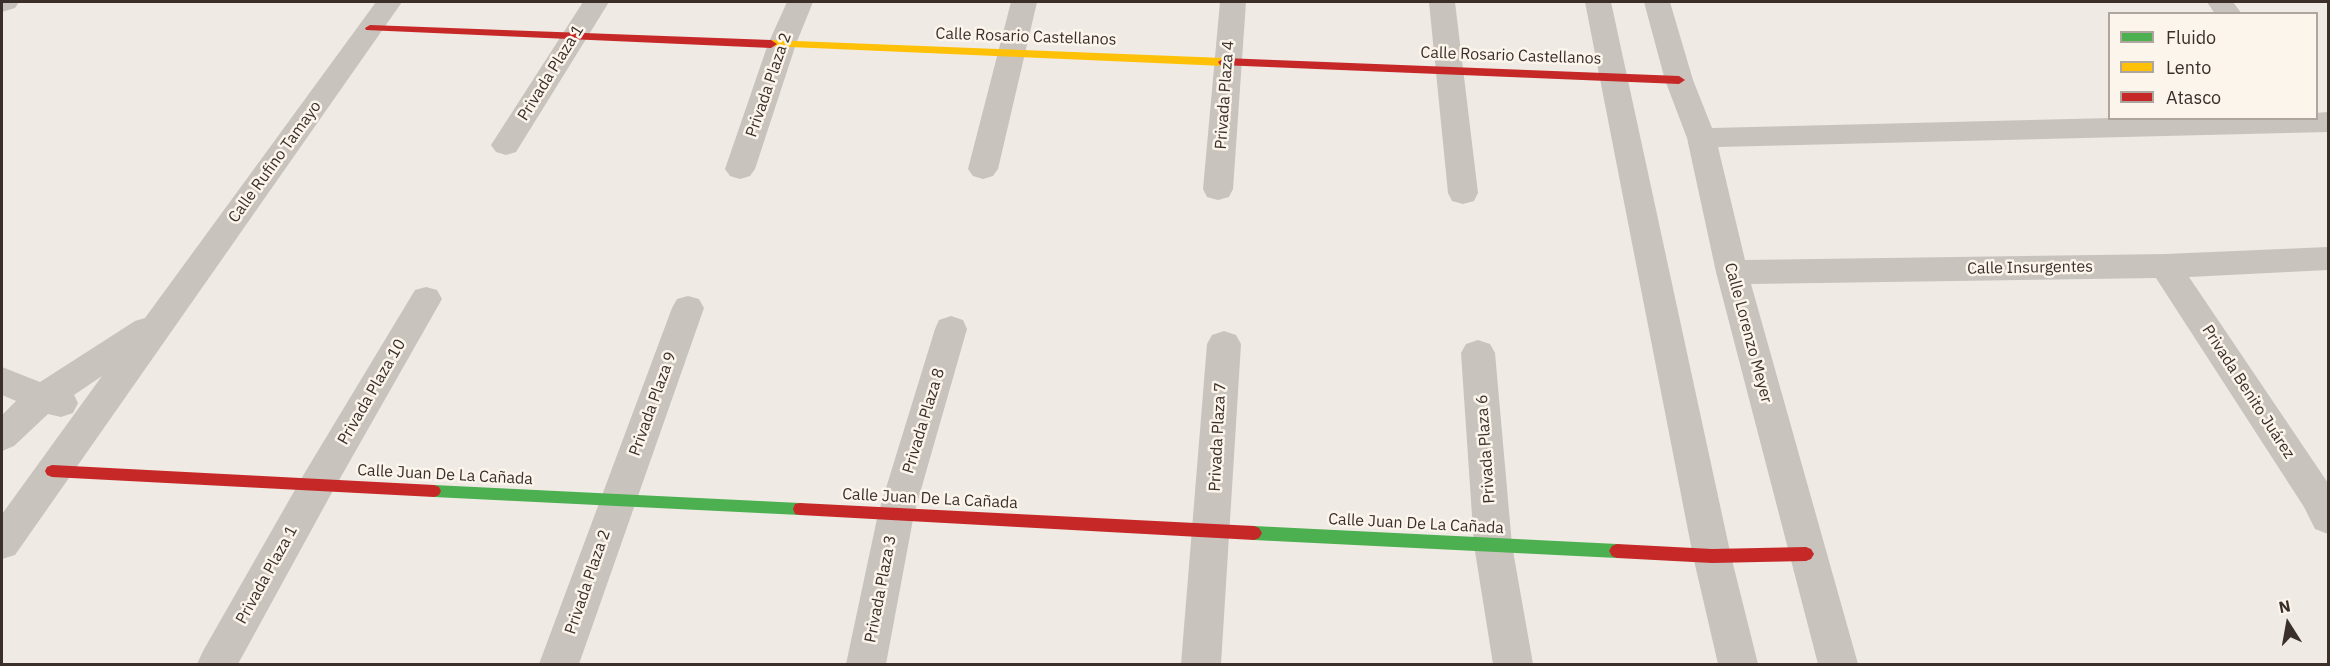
<!DOCTYPE html>
<html>
<head>
<meta charset="utf-8">
<style>
  body { margin:0 }
  #map { position:relative; width:2330px; height:666px; overflow:hidden; background:#efeae4; font-family:"IBM Plex Sans",sans-serif }
  canvas { display:block }
  .frame { position:absolute; inset:0; border:3px solid #3b2f2a; pointer-events:none }
  .legend { position:absolute; left:2108px; top:12px; width:210px; height:108px; box-sizing:border-box; background:#fbf5ec; border:2px solid #aea69e; margin:0; padding:8px 10px; list-style:none; font-size:18px; color:#3b2f2a }
  .legend li { display:flex; align-items:center; gap:12px; height:30px }
  .legend b { width:30px; border:2px solid #aea69e }
  .north { position:absolute; left:2258px; top:594px; width:60px; height:60px; -webkit-text-stroke:4px #fbf5ec; paint-order:stroke; rotate:349deg; font-size:16px; font-weight:700; line-height:24px; text-align:center; color:#3b2f2a }
  .north::after { content:''; display:block; margin:auto; width:21px; height:27px; background:#3b2f2a; clip-path:polygon(50% 0,100% 100%,50% 72%,0 100%) }
</style>
</head>
<body>
<div id="map">
<canvas width="2330" height="666"></canvas>
<div class="frame"></div>
<ul class="legend">
<li><b style="height:8px;background:#4caf50"></b>Fluido</li>
<li><b style="height:8px;background:#ffc107"></b>Lento</li>
<li><b style="height:8px;background:#c62828"></b>Atasco</li>
</ul>
<div class="north">N</div>
</div>
<script>
const ctx = document.querySelector('canvas').getContext('2d');
ctx.lineJoin = 'round';
function shape(rows) {
  const path = new Path2D();
  for (const r of rows) {
    path.moveTo(r[0], r[1]);
    for (let i = 2; i < r.length; i += 2) path.lineTo(r[i], r[i + 1]);
  }
  return path;
}
function fill(path, color) {
  ctx.fillStyle = color;
  ctx.fill(path, 'evenodd');
}
function label(font, color, halo, rows, align = 'center') {
  ctx.font = font + ' "IBM Plex Sans",sans-serif';
  ctx.lineWidth = 5;
  ctx.setLineDash([]);
  ctx.textBaseline = 'middle';
  ctx.strokeStyle = halo;
  ctx.fillStyle = color;
  for (const [text, x, y, turn = 0] of rows) {
    ctx.save();
    ctx.translate(x, y);
    ctx.rotate((+turn || 0) * Math.PI / 180);
    ctx.textAlign = isNaN(turn) ? turn : align;
    if (halo) ctx.strokeText(text, 0, 0);
    ctx.fillText(text, 0, 0);
    ctx.restore();
  }
}
const street = shape([
  [2,2,19,2,15,8,2,12,2,2],
  [376,2,402,2,15,555,2,559,2,514,102,376,74,395,78,403,73,413,61,417,48,414,14,446,2,451,2,415,16,401,2,395,2,367,40,382,135,321,145,318,376,2],
  [583,2,609,2,516,152,506,155,496,152,491,145,583,2],
  [787,2,813,2,796,44,755,169,750,176,740,179,730,176,725,169,768,44,787,2],
  [1011,2,1037,2,998,169,993,176,983,179,973,176,968,169,1011,2],
  [1220,2,1246,2,1233,189,1229,197,1218,200,1207,197,1203,189,1220,2],
  [1429,2,1455,2,1478,193,1474,201,1463,204,1452,201,1448,193,1429,2],
  [1585,2,1611,2,1731,556,1758,664,1718,664,1693,556,1585,2],
  [1644,2,1670,2,1693,80,1712,128,2110,118,2316,118,2316,113,2328,112,2328,132,1718,147,1745,260,2165,254,2328,247,2328,270,2189,277,2328,483,2328,534,2315,529,2304,507,2156,278,1751,284,1858,664,1818,664,1716,272,1687,138,1665,80,1644,2],
  [2207,2,2233,2,2242,14,2215,14,2207,2],
  [426,287,437,290,442,299,330,496,238,664,197,664,203,651,304,474,415,290,426,287],
  [688,296,699,299,704,308,579,664,539,664,672,308,677,299,688,296],
  [951,316,963,320,967,329,914,514,886,664,846,664,878,514,935,329,939,320,951,316],
  [1224,331,1236,335,1241,344,1221,664,1181,664,1207,344,1212,335,1224,331],
  [1478,340,1490,344,1495,353,1512,545,1533,664,1493,664,1474,545,1461,353,1466,344,1478,340]
]);
const fast = shape([
  [434,485,800,503,805,504,807,509,805,514,800,515,434,497,429,495,427,491,429,487,434,485],
  [1254,526,1617,544,1622,546,1625,551,1622,556,1617,558,1254,540,1249,538,1246,533,1249,528,1254,526]
]);
const slow = shape([
  [771,40,1224,58,1230,62,1224,66,767,46,767,42,771,40]
]);
const jam = shape([
  [370,25,771,40,777,44,771,48,366,30,365,28,370,25],
  [1224,58,1679,76,1685,80,1679,84,1220,65,1218,62,1224,58],
  [52,465,434,485,439,487,441,491,439,495,434,497,52,477,47,475,45,471,47,467,52,465],
  [800,503,1254,526,1259,528,1262,533,1259,538,1254,540,800,515,795,514,793,509,795,504,800,503],
  [1617,544,1712,549,1806,547,1811,549,1814,554,1811,559,1806,561,1712,563,1617,558,1612,556,1609,551,1612,546,1617,544]
]);
const streetNames = [
  ["Calle Rosario Castellanos",1026,37,2],
  ["Calle Rosario Castellanos",1511,56,2],
  ["Privada Plaza 1",551,73,-58],
  ["Privada Plaza 2",769,85,-71],
  ["Privada Plaza 4",1225,95,-86],
  ["Calle Rufino Tamayo",275,162,-54],
  ["Calle Insurgentes",2030,268,-1],
  ["Calle Lorenzo Meyer",1748,333,75],
  ["Privada Plaza 10",372,392,-60],
  ["Privada Benito Juárez",2248,392,57],
  ["Privada Plaza 9",653,404,-70],
  ["Privada Plaza 8",924,421,-73],
  ["Privada Plaza 7",1218,437,-87],
  ["Privada Plaza 6",1486,449,-94],
  ["Calle Juan De La Cañada",445,475,3],
  ["Calle Juan De La Cañada",930,499,3],
  ["Calle Juan De La Cañada",1416,524,3],
  ["Privada Plaza 1",267,575,-61],
  ["Privada Plaza 2",588,582,-71],
  ["Privada Plaza 3",881,589,-79]
];
fill(street, '#c9c3bd');
fill(fast, '#4caf50');
fill(slow, '#ffc107');
fill(jam, '#c62828');
label('16px', '#3b2f2a', '#fbf5ec', streetNames);
</script>
</body>
</html>
